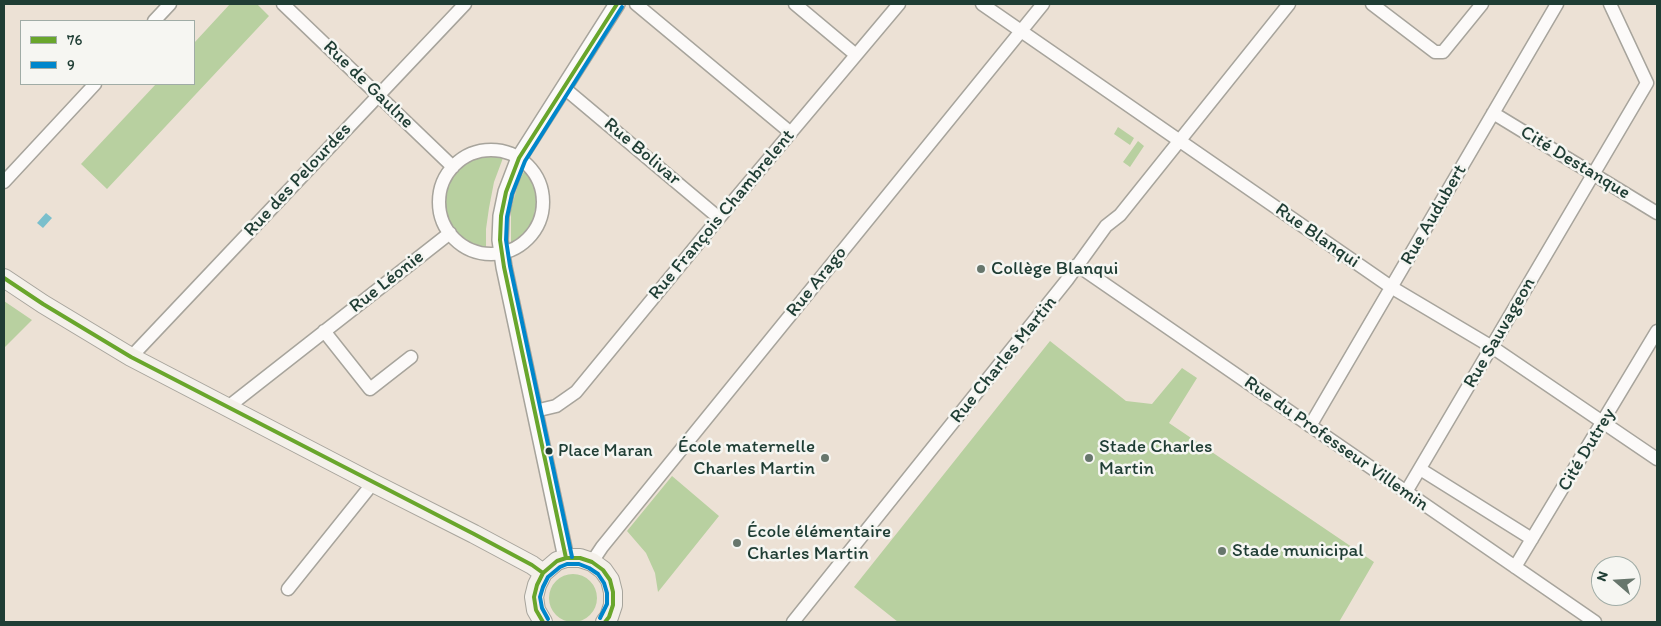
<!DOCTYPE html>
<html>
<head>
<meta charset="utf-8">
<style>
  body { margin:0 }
  #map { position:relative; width:1661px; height:626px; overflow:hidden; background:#ece1d5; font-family:Itim,sans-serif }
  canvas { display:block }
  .frame { position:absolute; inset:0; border:5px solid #1f3d34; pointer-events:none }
  .legend { position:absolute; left:20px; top:20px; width:175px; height:65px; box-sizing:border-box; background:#f6f6f2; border:1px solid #a0aca6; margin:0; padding:6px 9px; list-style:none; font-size:15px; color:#1f3d34 }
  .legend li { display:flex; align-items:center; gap:10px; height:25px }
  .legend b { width:25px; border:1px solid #a0aca6 }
  .north { position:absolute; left:1591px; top:556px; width:50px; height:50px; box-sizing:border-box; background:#f6f6f2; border:1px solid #a0aca6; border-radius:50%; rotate:289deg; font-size:14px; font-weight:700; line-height:20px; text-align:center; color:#1f3d34 }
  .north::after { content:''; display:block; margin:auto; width:18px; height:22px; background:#67766c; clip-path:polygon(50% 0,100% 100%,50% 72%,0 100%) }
</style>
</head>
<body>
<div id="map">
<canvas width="1661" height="626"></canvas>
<div class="frame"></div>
<ul class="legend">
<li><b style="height:6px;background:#69a62c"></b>76</li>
<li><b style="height:6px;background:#0086cb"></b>9</li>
</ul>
<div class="north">N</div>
</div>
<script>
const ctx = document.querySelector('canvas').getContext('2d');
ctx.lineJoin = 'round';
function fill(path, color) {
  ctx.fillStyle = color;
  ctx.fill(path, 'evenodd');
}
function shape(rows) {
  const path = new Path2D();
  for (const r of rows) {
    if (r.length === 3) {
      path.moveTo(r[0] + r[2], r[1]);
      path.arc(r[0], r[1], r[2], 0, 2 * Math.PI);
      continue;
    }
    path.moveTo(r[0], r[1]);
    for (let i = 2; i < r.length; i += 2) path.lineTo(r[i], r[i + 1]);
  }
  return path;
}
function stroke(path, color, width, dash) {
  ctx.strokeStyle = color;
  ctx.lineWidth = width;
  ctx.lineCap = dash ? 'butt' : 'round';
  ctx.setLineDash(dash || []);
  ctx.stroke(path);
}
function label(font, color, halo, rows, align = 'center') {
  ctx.font = font + ' Itim,sans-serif';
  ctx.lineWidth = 5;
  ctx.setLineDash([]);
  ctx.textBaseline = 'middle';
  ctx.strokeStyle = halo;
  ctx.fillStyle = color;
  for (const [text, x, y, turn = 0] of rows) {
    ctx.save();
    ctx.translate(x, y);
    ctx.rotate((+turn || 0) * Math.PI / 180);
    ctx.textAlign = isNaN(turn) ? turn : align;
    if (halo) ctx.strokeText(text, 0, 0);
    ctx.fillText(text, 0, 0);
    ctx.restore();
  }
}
const green = shape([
  [230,4,257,4,269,16,107,189,81,164,156,84,194,84,194,43],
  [1118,127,1134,138,1130,145,1114,134],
  [1138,141,1144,146,1130,167,1123,162],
  [495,156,503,158,494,182,489,208,486,229,486,250,466,243,454,233,448,224,445,214,446,192,453,171,459,166,471,159],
  [526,168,532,171,537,184,538,194,535,210,533,220,527,231,511,244,511,209,519,181],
  [4,301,32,320,4,348],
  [1050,341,1126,401,1152,404,1182,368,1197,378,1169,423,1374,562,1339,622,898,622,854,587],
  [672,476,719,516,658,592,655,573,646,553,627,531],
  [573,598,24]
]);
const water = shape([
  [46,213,52,218,43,228,37,223]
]);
const minor = shape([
  [283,4,453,167],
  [636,4,791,133],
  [795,4,856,55],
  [982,4,1391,287,1492,347,1657,459],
  [1372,4,1435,52,1443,52,1482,4],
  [154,21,170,4],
  [563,87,719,218],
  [1493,113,1657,213],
  [491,202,52],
  [4,182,95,84],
  [1077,265,1595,622],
  [324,331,370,389,411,357],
  [131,357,465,4],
  [228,407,450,233],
  [535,411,556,406,576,392,719,218,899,4],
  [1310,426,1557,4],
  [1420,469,1532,539],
  [1406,492,1647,83,1610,4],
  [592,562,602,547,1043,4],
  [1515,567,1657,331],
  [288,589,373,483],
  [793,622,1067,280,1106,226,1120,215,1289,4]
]);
const tertiary = shape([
  [566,558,504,267,500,240,501,216,506,192,519,158,617,4]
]);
const secondary = shape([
  [4,278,43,304,131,357,373,483,474,534,532,565,543,573],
  [543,622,536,610,534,597,537,585,543,573,557,561,566,558,580,558,592,562,603,570,610,580,613,592,613,605,609,617,605,622]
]);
const bus1 = shape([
  [4,278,43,304,131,357,474,534,532,565,543,573],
  [566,558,504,267,500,240,501,216,506,192,519,158,617,4],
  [543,622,536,610,534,597,537,585,543,573,557,561,566,558,580,558,592,562,603,570,610,580,613,592,613,605,609,617,605,622]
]);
const bus2 = shape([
  [572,557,510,266,506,240,507,217,512,194,525,161,622,7],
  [548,619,542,608,540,597,543,587,548,577,560,567,567,564,579,564,589,568,598,574,604,583,607,593,607,604,600,618]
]);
const markers = [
  [981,269,5,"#67766c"],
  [549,451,4.5,"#1f3d34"],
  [825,458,5,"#67766c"],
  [1089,458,5,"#67766c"],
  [737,543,5,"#67766c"],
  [1222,551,5,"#67766c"]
];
const busNames = [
  ["Place Maran",558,451]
];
const streetNames = [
  ["Rue de Gaulne",368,85,44],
  ["Rue Bolivar",642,152,40],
  ["Cité Destanque",1575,163,31],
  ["Rue des Pelourdes",298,180,-47],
  ["Rue François Chambrelent",722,215,-50],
  ["Rue Audubert",1434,215,-60],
  ["Rue Blanqui",1317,236,35],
  ["Rue Léonie",387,282,-38],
  ["Rue Arago",817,282,-51],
  ["Rue Sauvageon",1500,333,-60],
  ["Rue Charles Martin",1004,360,-51],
  ["Rue du Professeur Villemin",1336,444,35],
  ["Cité Dutrey",1587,450,-59]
];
const poiNames = [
  ["Collège Blanqui",991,269],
  ["École maternelle",815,447,"right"],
  ["Charles Martin",815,469,"right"],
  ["Stade Charles",1099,447],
  ["Martin",1099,469],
  ["École élémentaire",747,532],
  ["Charles Martin",747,554],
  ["Stade municipal",1232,551]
];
fill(green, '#b8d0a0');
fill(water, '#7abfcc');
stroke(minor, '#a7a49c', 15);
stroke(tertiary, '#a7a49c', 18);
stroke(secondary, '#a7a49c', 20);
stroke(minor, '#fcfaf9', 12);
stroke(tertiary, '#fcfaf9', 15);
stroke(secondary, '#f4f0ea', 18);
stroke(bus1, '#69a62c', 4);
stroke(bus2, '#0086cb', 4);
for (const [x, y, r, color] of markers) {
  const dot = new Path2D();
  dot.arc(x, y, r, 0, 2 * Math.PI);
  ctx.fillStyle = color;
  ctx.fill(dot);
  stroke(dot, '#f6f6f2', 2);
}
label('18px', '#1f3d34', '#f6f6f2', busNames, 'left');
label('19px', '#1f3d34', '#f6f6f2', streetNames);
label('19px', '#1f3d34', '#f6f6f2', poiNames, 'left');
</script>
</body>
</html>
